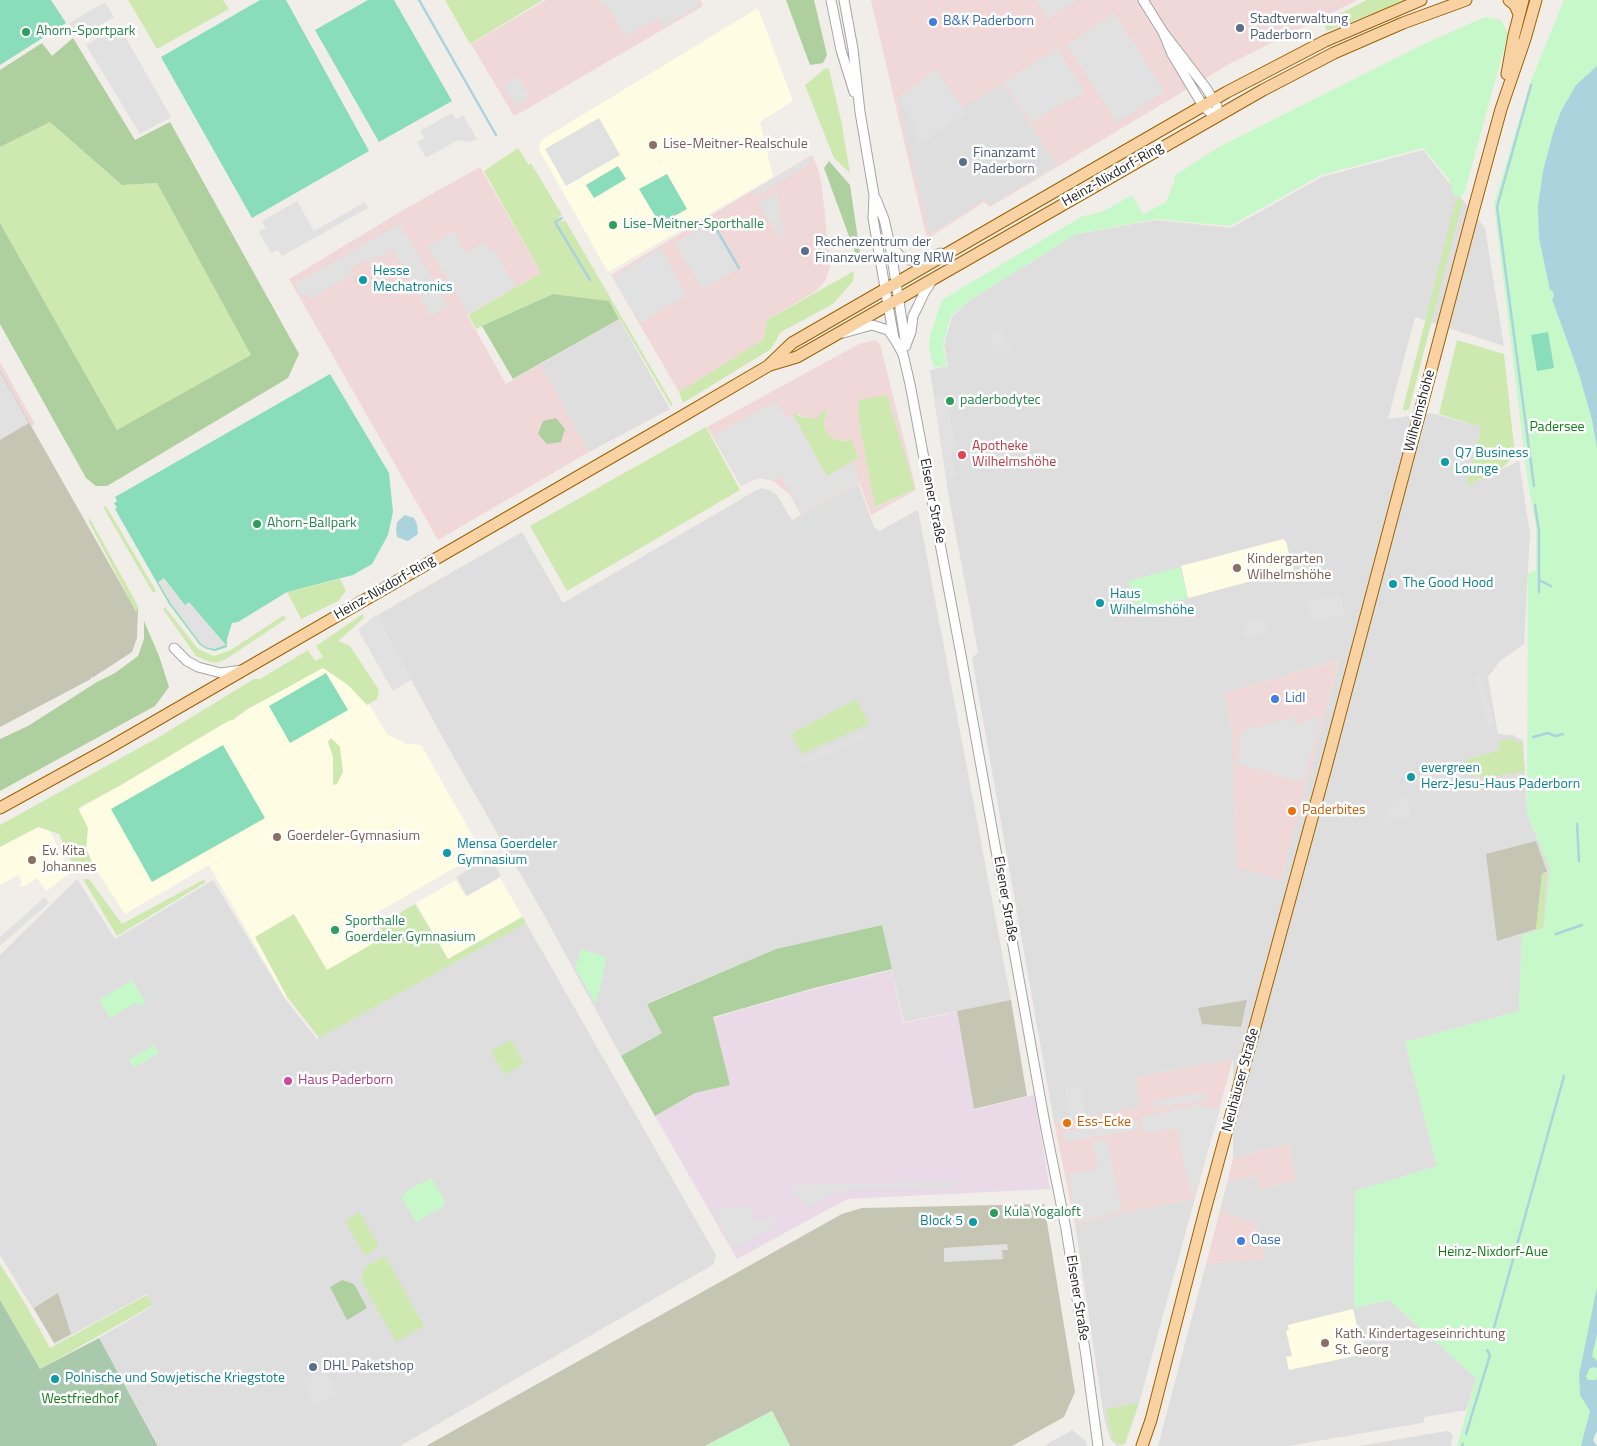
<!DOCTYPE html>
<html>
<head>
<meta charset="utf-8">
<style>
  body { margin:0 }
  canvas { display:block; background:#f1ede8 }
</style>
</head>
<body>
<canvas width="1597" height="1446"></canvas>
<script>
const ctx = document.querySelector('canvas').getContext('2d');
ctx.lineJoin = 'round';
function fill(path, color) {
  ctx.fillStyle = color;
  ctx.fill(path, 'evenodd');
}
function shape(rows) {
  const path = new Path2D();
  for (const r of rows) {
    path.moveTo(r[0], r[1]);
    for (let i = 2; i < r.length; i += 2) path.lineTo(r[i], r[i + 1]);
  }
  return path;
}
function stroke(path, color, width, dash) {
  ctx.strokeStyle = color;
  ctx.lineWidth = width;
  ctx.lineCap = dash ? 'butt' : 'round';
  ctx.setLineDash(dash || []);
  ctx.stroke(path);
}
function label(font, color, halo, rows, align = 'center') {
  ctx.font = font + ' "Titillium Web",sans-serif';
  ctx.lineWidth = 5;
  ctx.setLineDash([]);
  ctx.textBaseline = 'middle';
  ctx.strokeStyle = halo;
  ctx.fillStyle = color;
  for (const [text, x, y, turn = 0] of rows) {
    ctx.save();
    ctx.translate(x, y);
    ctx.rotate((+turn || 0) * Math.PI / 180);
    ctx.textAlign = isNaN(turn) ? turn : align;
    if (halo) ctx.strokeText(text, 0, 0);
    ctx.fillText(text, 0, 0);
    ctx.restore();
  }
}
const residential = shape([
  [938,70,1003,84,1057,165,990,206,984,200,929,235,897,98],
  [1423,150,1485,228,1504,346,1415,317,1388,419,1431,413,1481,427,1466,486,1519,461,1530,534,1524,644,1500,661,1488,677,1498,734,1513,735,1523,741,1527,814,1550,868,1544,928,1522,935,1519,1011,1405,1042,1437,1166,1355,1192,1354,1308,1389,1300,1476,1378,1466,1410,1424,1417,1424,1422,1422,1423,1288,1446,1158,1446,1206,1264,1265,1259,1249,1222,1220,1210,1227,1183,1257,1175,1261,1189,1296,1180,1288,1144,1233,1158,1233,1059,1136,1077,1141,1107,1054,1122,972,658,978,652,949,498,930,370,948,366,944,345,952,317,967,302,1076,234,1156,220,1231,228,1322,177],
  [1338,660,1339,661,1281,879,1234,763,1232,728,1224,693],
  [1498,742,1517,743,1487,778,1464,774,1458,767,1468,759,1500,750],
  [619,319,670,409,589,452,539,365],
  [858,483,874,527,879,531,918,510,1011,1000,904,1022,882,925,776,949,647,1003,662,1033,621,1056,543,913,453,756,376,616,522,532,563,603,755,491,761,488,769,490,776,494,792,520],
  [856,699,802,754,791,734],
  [490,857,501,876,467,896,456,877],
  [77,879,115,939,213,880,285,999,317,1039,526,923,716,1255,714,1264,400,1446,159,1446,99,1338,153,1306,147,1294,55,1344,0,1255,0,955],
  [1195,1198,1138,1407,1125,1444,1117,1446,1110,1439,1104,1417,1075,1224],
  [1072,1430,1086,1441,1087,1446,1044,1446],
  [1447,1431,1450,1432,1453,1435,1451,1446,1359,1446]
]);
const commercial = shape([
  [546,0,700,0,703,6,525,110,514,116,471,44],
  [871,0,1358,0,1231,63,990,207,984,202,927,239],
  [937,70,963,107,1003,84,1057,165,990,205,984,199,930,235,897,98],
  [812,155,819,171,822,187,830,266,826,280,816,291,767,320,764,339,679,392,611,275],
  [480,167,541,273,467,315,506,384,540,364,589,452,438,540,289,279,405,209],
  [875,340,880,344,907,452,916,490,871,515,859,482,801,515,790,495,773,481,759,478,741,486,707,427,859,344],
  [858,400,915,489,876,507,859,423],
  [827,408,824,422,825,429,829,435,835,439,842,441,849,440,827,476,796,414,807,418,818,418,820,414],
  [0,362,35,424,0,443],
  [1339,660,1281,880,1237,868,1232,728,1224,693],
  [1233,1059,1195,1198,1075,1224,1054,1122,1140,1107,1136,1077],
  [1288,1144,1296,1180,1260,1190,1257,1175,1227,1183,1233,1158],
  [1220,1210,1249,1222,1253,1221,1256,1224,1265,1259,1206,1264]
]);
const industrial = shape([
  [892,970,903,1023,957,1012,974,1110,1034,1095,1050,1189,847,1199,737,1259,655,1116,695,1093,730,1085,713,1018,814,989]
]);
const education = shape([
  [758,8,793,101,760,122,773,177,608,272,539,150,541,140],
  [1283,539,1286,541,1293,570,1188,598,1181,566],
  [339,655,387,734,407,744,421,745,482,852,366,919,378,943,285,997,209,865,125,914,97,871,70,815],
  [38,827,50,831,70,873,46,891,37,878,22,887,19,884,22,882,18,875,0,885,0,847],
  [500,878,522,916,448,959,416,903,456,880,466,897],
  [1353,1309,1364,1354,1289,1370,1286,1357,1292,1356,1286,1331,1289,1330,1288,1325]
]);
const construction = shape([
  [0,371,136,611,138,606,137,638,132,652,92,678,91,676,91,679,0,727],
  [1536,841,1547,872,1542,874,1536,929,1497,941,1486,854],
  [1011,1000,1027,1096,974,1109,957,1011],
  [1247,1000,1241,1027,1202,1024,1198,1008],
  [1044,1204,1075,1392,1064,1417,1012,1446,790,1446,772,1411,705,1446,426,1446,842,1214,862,1208],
  [58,1293,71,1334,54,1343,34,1308]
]);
const grass = shape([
  [128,0,223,0,229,9,157,49],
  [445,0,543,0,470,44],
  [1367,0,1408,0,1327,31,1323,22],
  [826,68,829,69,842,125,850,173,834,158,805,85],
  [50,122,122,185,157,183,252,356,117,430,0,223,0,147],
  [518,148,532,170,529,165,531,163,562,215,559,217,562,222,565,220,673,405,671,406,609,301,553,294,476,329,468,315,541,273,484,171],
  [1460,198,1463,200,1409,409,1404,411,1403,408,1456,200],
  [854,271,853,281,833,304,781,332,771,349,683,403,679,392,764,339,767,320],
  [1457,340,1504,354,1515,455,1502,468,1466,486,1481,427,1439,414],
  [887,395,915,489,875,507,859,422,858,400],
  [827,408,824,422,825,429,829,435,835,439,842,441,852,440,858,458,827,476,793,415,796,414,798,416,807,418,818,418,820,414],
  [706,427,740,490,567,591,530,526],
  [106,506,156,591,153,593,103,507],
  [89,517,138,606,136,612,89,522],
  [340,579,346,591,338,601,301,619,287,592],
  [165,607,198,649,214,656,231,650,284,615,286,619,226,659,216,663,210,662,196,656,163,609],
  [363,614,364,618,338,641,350,646,379,690,377,699,367,705,348,685,323,668,246,710,233,720,228,721,121,785,78,808,88,828,86,849,96,871,77,874,59,834,38,827,0,847,0,825,159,737,254,679,260,679,308,650,315,661,323,657,316,646],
  [856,699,869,724,802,754,791,734],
  [331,738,340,747,343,772,337,784,333,785,333,757,328,742],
  [1512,738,1517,743,1522,741,1525,771,1487,778,1464,774,1460,772,1458,767,1468,759,1500,750,1498,742],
  [1547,872,1543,928,1536,929,1542,873],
  [83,879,89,879,122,924,203,880,206,882,117,936],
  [415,904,448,959,523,917,526,923,319,1038,286,995,255,937,294,914,327,970,379,940,377,926],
  [511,1040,524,1063,505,1075,491,1051],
  [359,1212,379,1246,365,1256,345,1222],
  [385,1256,424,1326,396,1342,361,1280,365,1267],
  [0,1264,26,1305,50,1348,147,1295,153,1305,40,1369,0,1300],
  [1138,1403,1125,1443,1122,1445,1113,1441,1106,1409]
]);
const forest = shape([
  [786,0,814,0,827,55,823,63,810,65],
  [73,38,135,140,170,122,299,354,288,378,107,486,96,486,86,478,0,324,0,223,117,430,251,355,157,183,122,185,50,122,0,147,0,70,42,43,52,56],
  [829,161,850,185,860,253,856,255,824,168],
  [553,294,609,301,619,319,511,380,513,379,482,326],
  [556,418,565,429,561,442,547,444,538,434,543,421],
  [144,621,159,656,169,687,155,706,0,791,0,739,28,726,97,682,115,673,138,656,144,639],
  [882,925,892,969,814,988,713,1017,730,1085,695,1093,655,1116,621,1056,662,1033,647,1004,776,949],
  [342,1280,354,1284,367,1308,347,1320,330,1287]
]);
const cemetery = shape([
  [0,1300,40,1369,99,1338,158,1446,0,1446]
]);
const park = shape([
  [1564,0,1597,0,1597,66,1576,85,1561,111,1553,133,1543,171,1539,238,1550,290,1553,290,1555,297,1552,299,1579,374,1592,420,1597,449,1597,1426,1593,1446,1457,1446,1476,1378,1389,1300,1354,1308,1355,1191,1437,1166,1405,1042,1519,1011,1522,935,1544,928,1550,868,1527,814,1528,573,1536,570,1536,526,1528,483,1494,204,1531,81],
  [1485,17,1501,20,1508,34,1464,194,1460,196,1454,196,1449,179,1423,148,1321,175,1230,226,1156,219,1076,234,967,302,951,316,943,345,947,366,934,367,933,366,929,346,930,335,942,300,955,292,1081,217,1104,211,1132,195,1143,214,1166,202,1175,179,1174,176,1219,147,1422,45],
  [1180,567,1188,598,1136,612,1128,581],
  [581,949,606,957,602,980,596,1004,575,968],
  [132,980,146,1003,140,1006,135,1003,110,1018,99,1000],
  [154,1045,159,1053,133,1068,129,1060],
  [431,1178,444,1199,444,1206,416,1222,402,1198,406,1191],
  [772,1411,790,1446,705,1446]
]);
const pitch = shape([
  [0,0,51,0,66,23,0,65],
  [260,0,286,0,369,151,252,218,161,57],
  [368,0,394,0,452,101,379,142,315,30],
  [618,166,626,179,594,198,586,185],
  [667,174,687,209,660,224,639,189],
  [1548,332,1554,368,1537,371,1531,335],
  [330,374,389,473,393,512,388,535,372,564,353,575,287,592,238,622,232,623,227,639,227,647,215,651,207,649,200,645,169,604,115,509,117,508,114,503,117,501,115,497],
  [326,673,348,710,290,743,269,706],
  [223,745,265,818,152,882,111,809]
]);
const parking = shape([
  [598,0,697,0,699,5,664,26,658,18,625,36,606,5,602,7],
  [1036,0,1077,0,1048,19],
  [105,2,114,17,78,38,69,23],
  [1114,13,1165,91,1117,123,1067,45],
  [119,26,171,117,140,134,86,45],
  [1057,48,1085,91,1070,101,1068,99,1032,123,1004,82],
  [937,70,966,114,919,144,915,132,916,127,903,106,901,96],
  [518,77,530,97,516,106,503,86],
  [452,113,456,119,463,115,477,139,471,142,458,140,426,158,417,142,424,138,420,131],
  [599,118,620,155,566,186,545,149],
  [810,157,813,162,756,196,753,191],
  [777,192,784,236,780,239,759,203],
  [297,201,314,231,365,202,368,208,282,256,278,250,271,253,259,232,266,228,262,221],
  [711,222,738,269,703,290,675,243],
  [400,224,448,306,431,316,393,250,369,263,366,259,350,268,353,274,310,299,307,293,301,296,295,284],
  [454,232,466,253,485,242,490,251,494,249,516,286,468,314,428,246],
  [661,248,687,295,640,323,612,277],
  [1002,329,1006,343,1009,343,1011,349,993,353,991,348,993,347,989,333],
  [0,372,29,423,0,440],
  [944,396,946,400,958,451,951,453,956,477,948,479,940,439,934,397],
  [776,401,786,418,793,415,827,476,853,462,859,481,801,514,781,476,773,480,759,478,741,485,713,436],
  [164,578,185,605,189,602,226,645,215,649,208,648,201,644,171,604,158,582],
  [1340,595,1345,614,1312,623,1306,603],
  [375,615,411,680,393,691,358,630],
  [1261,618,1269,633,1247,638,1243,622],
  [1481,675,1495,725,1488,727,1475,677],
  [1322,716,1303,782,1238,764,1241,731,1294,717,1295,724],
  [859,734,866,738,804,764,801,759],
  [1406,796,1411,815,1384,823,1389,807,1395,801],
  [45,897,49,903,0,946,0,937],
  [1083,1086,1084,1116,1070,1118,1065,1088],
  [1204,1092,1206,1100,1154,1108,1153,1101],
  [1198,1105,1220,1110,1195,1194,1191,1194,1176,1128,1144,1134,1141,1117],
  [1121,1116,1123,1123,1137,1121,1138,1130,1065,1142,1064,1132,1088,1128,1088,1122],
  [1107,1139,1122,1212,1077,1222,1068,1174,1098,1169,1092,1142],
  [955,1182,956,1188,841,1190,807,1208,793,1191,793,1185],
  [753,1207,751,1214,754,1219,775,1218,773,1228,734,1249,711,1208],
  [1007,1244,1008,1250,1002,1250,1003,1259,944,1262,944,1248],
  [323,1368,337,1394,315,1406,301,1381]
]);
const water = shape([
  [1597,66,1597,449,1592,420,1579,374,1552,299,1554,296,1553,291,1550,290,1539,238,1538,206,1543,171,1553,133,1561,111,1576,85],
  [405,515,414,518,417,524,418,534,408,541,397,537,396,531,397,522],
  [1597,1287,1597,1334,1592,1356,1597,1361,1597,1368,1593,1367,1589,1369,1586,1377,1588,1380,1596,1380,1597,1377,1597,1432,1595,1434,1593,1440,1597,1446,1581,1446,1590,1411,1580,1395,1579,1375]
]);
const stream = shape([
  [419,0,496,135],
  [1531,85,1497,207,1534,486],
  [562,218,555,222,590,280],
  [711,220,739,268],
  [1535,505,1539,531,1539,580,1551,586],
  [1539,592,1539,580],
  [1533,737,1548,733,1555,736,1563,734],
  [1577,824,1579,861],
  [1556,934,1582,925],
  [1494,1340,1492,1335,1564,1076],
  [1466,1434,1490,1355,1487,1350],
  [1462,1446,1463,1444]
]);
const minor = shape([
  [831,0,841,50,854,92],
  [844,0,853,49,860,112,874,195,873,218,888,305,894,338,903,354,910,384,961,655,1045,1124,1066,1229,1086,1356,1098,1446],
  [1143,0,1163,32,1206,88,1217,106,1217,116,1211,113,1203,106,1172,54,1163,32],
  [876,199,884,219,890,245,906,346],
  [891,246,900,256,909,260,920,260,941,253],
  [843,333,872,325,888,330,894,338],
  [906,345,911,332,913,316,918,306,924,293,933,279],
  [174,648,187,661,198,667,221,673,242,670]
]);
const major = shape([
  [1509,0,1515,5,1519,14],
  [1507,74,1514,35,1523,0],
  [770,365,797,357,1263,90,1334,53,1403,23,1466,0],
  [0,808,107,749,681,417,768,366,792,343,1227,92,1325,41,1421,0],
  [1142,1446,1151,1420,1204,1214,1326,767,1473,212,1501,109,1525,39,1536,0]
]);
const markers = [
  [933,22,5,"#3f7fe0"],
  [1240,28,5,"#5c6f8a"],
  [26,32,5,"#2e9e5b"],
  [653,145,5,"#8d6e63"],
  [963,162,5,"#5c6f8a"],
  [613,225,5,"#2e9e5b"],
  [805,251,5,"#5c6f8a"],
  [363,280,5,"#0f9aa8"],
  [950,401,5,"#2e9e5b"],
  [962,455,5,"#e0444e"],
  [1445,462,5,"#0f9aa8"],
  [257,524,5,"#2e9e5b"],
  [1237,568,5,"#8d6e63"],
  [1393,584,5,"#0f9aa8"],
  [1100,603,5,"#0f9aa8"],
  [1275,699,5,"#3f7fe0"],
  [1411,777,5,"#0f9aa8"],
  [1292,811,5,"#e8710a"],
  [277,837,5,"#8d6e63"],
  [447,853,5,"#0f9aa8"],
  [32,860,5,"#8d6e63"],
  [335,930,5,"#2e9e5b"],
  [288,1081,5,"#d1479c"],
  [1067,1123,5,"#e8710a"],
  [994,1213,5,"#2e9e5b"],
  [973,1222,5,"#0f9aa8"],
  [1241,1241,5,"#3f7fe0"],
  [1325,1343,5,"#8d6e63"],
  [313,1367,5,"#5c6f8a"],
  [55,1379,5,"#0f9aa8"]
];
const serviceNames = [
  ["Stadtverwaltung",1250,20],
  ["Paderborn",1250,36],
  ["Finanzamt",973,154],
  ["Paderborn",973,170],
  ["Rechenzentrum der",815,243],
  ["Finanzverwaltung NRW",815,259],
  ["DHL Paketshop",323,1367]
];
const shopNames = [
  ["B&K Paderborn",943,22],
  ["Lidl",1285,699],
  ["Oase",1251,1241]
];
const leisureNames = [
  ["Ahorn-Sportpark",36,32],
  ["Lise-Meitner-Sporthalle",623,225],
  ["paderbodytec",960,401],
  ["Ahorn-Ballpark",267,524],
  ["Sporthalle",345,922],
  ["Goerdeler Gymnasium",345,938],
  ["Kula Yogaloft",1004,1213]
];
const educationNames = [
  ["Lise-Meitner-Realschule",663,145],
  ["Kindergarten",1247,560],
  ["Wilhelmshöhe",1247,576],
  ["Goerdeler-Gymnasium",287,837],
  ["Ev. Kita",42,852],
  ["Johannes",42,868],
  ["Kath. Kindertageseinrichtung",1335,1335],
  ["St. Georg",1335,1351]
];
const streetNames = [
  ["Heinz-Nixdorf-Ring",1113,175,-30],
  ["Wilhelmshöhe",1420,411,-75],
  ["Elsener Straße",932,501,79],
  ["Heinz-Nixdorf-Ring",385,588,-30],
  ["Elsener Straße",1005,899,80],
  ["Neuhäuser Straße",1241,1080,-75],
  ["Elsener Straße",1077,1298,81]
];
const cultureNames = [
  ["Hesse",373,272],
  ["Mechatronics",373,288],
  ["Q7 Business",1455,454],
  ["Lounge",1455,470],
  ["The Good Hood",1403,584],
  ["Haus",1110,595],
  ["Wilhelmshöhe",1110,611],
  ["evergreen",1421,769],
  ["Herz-Jesu-Haus Paderborn",1421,785],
  ["Mensa Goerdeler",457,845],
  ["Gymnasium",457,861],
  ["Block 5",963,1222,"right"],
  ["Polnische und Sowjetische Kriegstote",65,1379]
];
const parkNames = [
  ["Padersee",1557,428],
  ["Heinz-Nixdorf-Aue",1493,1253],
  ["Westfriedhof",80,1400]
];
const healthNames = [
  ["Apotheke",972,447],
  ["Wilhelmshöhe",972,463]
];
const foodNames = [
  ["Paderbites",1302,811],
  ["Ess-Ecke",1077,1123]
];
const hotelNames = [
  ["Haus Paderborn",298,1081]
];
fill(residential, '#dfdede');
fill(commercial, '#f1d8d8');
fill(industrial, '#eadae7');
fill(education, '#fefde3');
fill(construction, '#c5c5b3');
fill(grass, '#cee9b0');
fill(forest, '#aecf9e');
fill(cemetery, '#a9c9ad');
fill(park, '#c7f8ca');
fill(pitch, '#89ddba');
fill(parking, '#e1e1e1');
fill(water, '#aad3dd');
stroke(stream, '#aad3dd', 2.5);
stroke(minor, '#a5a5a5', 11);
stroke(major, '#996304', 13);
stroke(minor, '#fff', 9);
stroke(major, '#f9d2a4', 11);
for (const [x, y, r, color] of markers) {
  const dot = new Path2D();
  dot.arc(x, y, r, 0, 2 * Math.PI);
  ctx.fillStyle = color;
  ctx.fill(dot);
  stroke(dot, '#fff', 2);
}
label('14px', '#4e5e75', '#fff', serviceNames, 'left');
label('14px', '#366cbe', '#fff', shopNames, 'left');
label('14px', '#27864d', '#fff', leisureNames, 'left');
label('14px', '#785e54', '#fff', educationNames, 'left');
label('14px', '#212121', '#fff', streetNames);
label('14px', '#0d838f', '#fff', cultureNames, 'left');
label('14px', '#0f7e15', '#fff', parkNames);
label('14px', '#be3a42', '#fff', healthNames, 'left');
label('14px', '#c56008', '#fff', foodNames, 'left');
label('14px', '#b23c85', '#fff', hotelNames, 'left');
</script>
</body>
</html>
